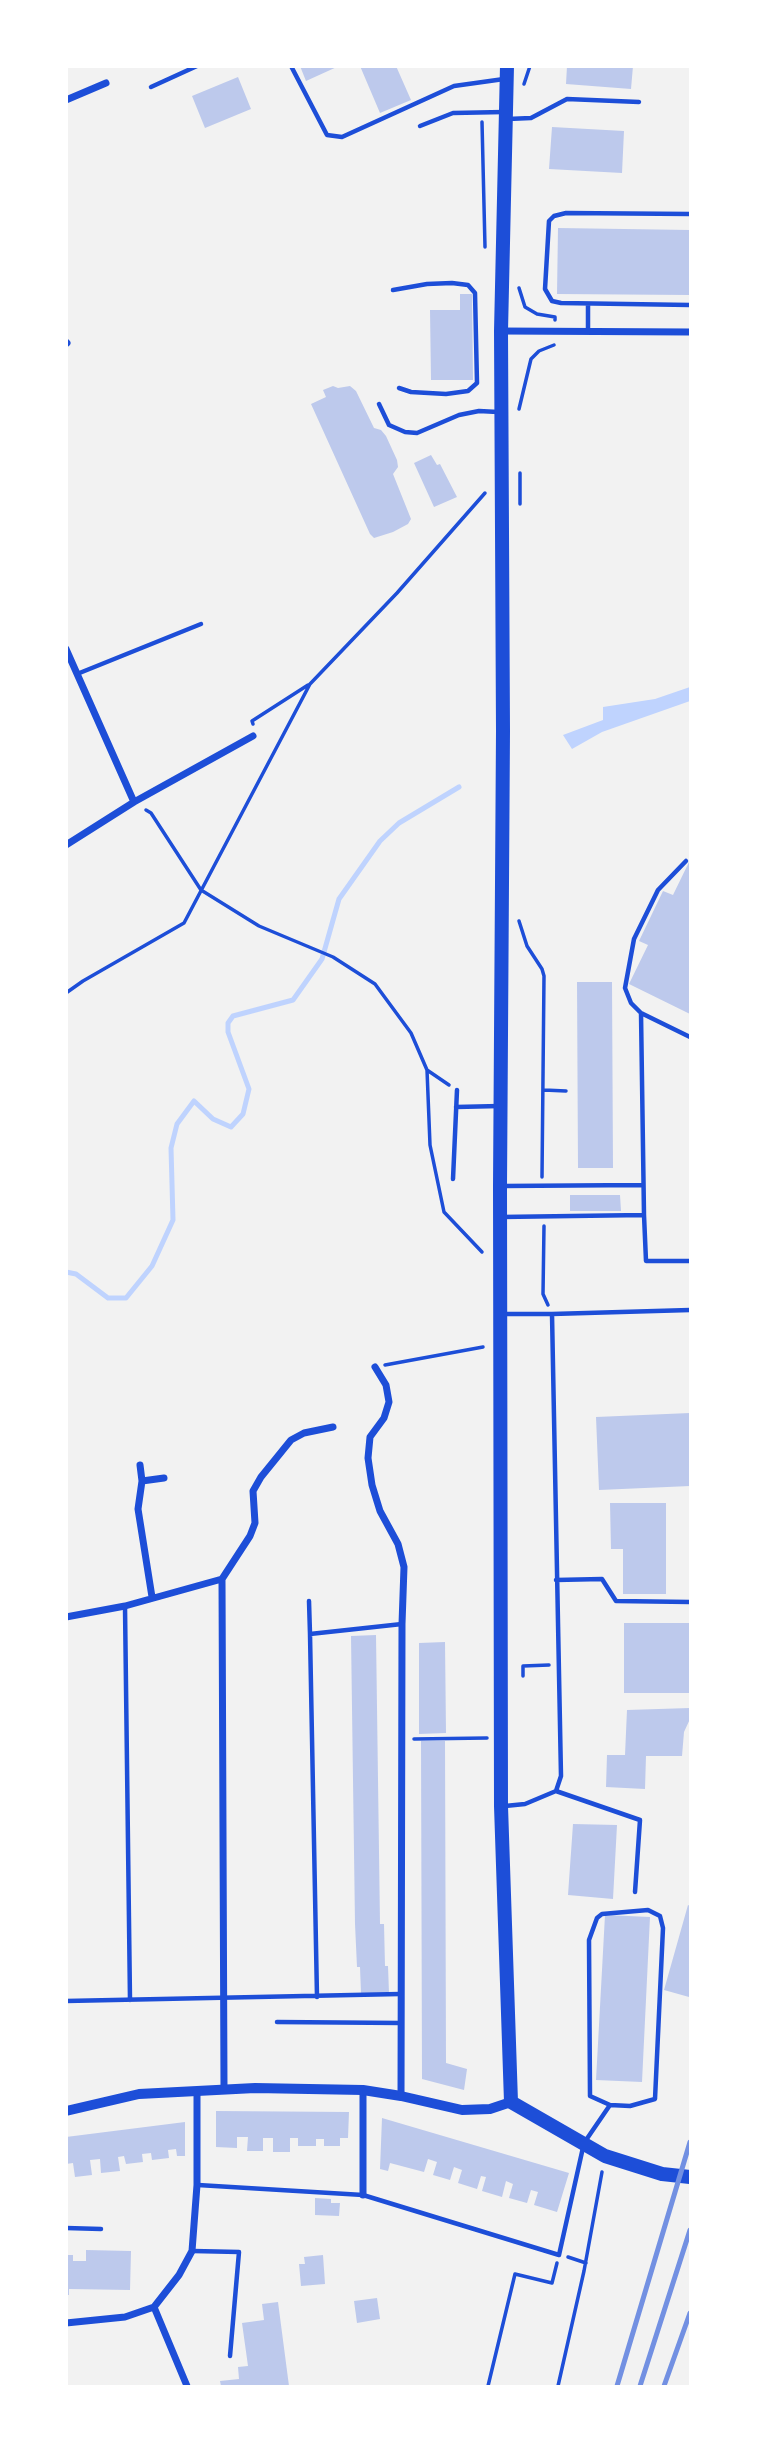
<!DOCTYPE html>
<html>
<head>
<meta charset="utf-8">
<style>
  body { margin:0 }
  #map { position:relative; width:757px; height:2453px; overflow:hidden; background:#f2f2f2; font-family:Quicksand,sans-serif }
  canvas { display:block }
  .frame { position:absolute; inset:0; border:68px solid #fff; pointer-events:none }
</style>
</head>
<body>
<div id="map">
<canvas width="757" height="2453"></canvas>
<div class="frame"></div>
</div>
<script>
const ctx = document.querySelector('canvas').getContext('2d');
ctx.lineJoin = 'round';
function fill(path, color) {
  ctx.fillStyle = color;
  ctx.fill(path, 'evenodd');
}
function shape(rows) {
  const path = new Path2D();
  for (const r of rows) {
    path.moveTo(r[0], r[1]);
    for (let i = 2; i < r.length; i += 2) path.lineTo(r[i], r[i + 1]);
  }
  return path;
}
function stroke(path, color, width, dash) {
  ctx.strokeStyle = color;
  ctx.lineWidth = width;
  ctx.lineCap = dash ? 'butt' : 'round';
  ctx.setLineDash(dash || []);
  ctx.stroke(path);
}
const water = shape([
  [690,687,690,701,602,732,572,749,563,735,603,720,603,707,655,699]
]);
const stream = shape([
  [66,1272,76,1274,108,1298,126,1298,152,1266,173,1220,171,1148,177,1124,194,1101,213,1119,231,1127,243,1114,249,1089,228,1032,228,1023,233,1016,293,1000,322,959,339,899,380,841,399,823,459,787]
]);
const building = shape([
  [300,66,339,66,306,81],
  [360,66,396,66,411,100,380,113],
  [567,66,633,66,631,89,566,84],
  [238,77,251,109,205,128,192,96],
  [552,127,624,131,622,173,549,169],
  [558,228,690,230,690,295,557,294],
  [460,294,472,294,473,380,431,380,430,310,460,310],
  [333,386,338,388,350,386,356,391,374,428,381,430,386,436,397,460,398,467,393,474,411,519,408,524,393,532,374,538,370,534,311,404,326,397,323,390],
  [431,455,437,465,440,464,457,497,434,507,414,463],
  [690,860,690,1014,629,984,648,945,639,941,663,891,673,895],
  [577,982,612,982,613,1168,578,1168],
  [570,1195,620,1195,621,1211,570,1211],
  [690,1413,690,1486,599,1490,596,1417],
  [610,1503,666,1503,666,1594,623,1594,623,1549,611,1549],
  [624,1623,690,1623,690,1693,624,1693],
  [376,1635,380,1924,384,1924,385,1966,388,1966,389,1993,361,1993,360,1967,357,1967,355,1924,351,1636],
  [445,1642,446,1733,419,1734,419,1643],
  [690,1708,690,1719,684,1732,682,1756,646,1756,645,1789,606,1787,607,1755,625,1755,627,1710],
  [421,1741,445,1741,446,2063,467,2069,464,2090,422,2079],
  [573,1824,617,1825,613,1899,568,1895],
  [688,1905,690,1906,690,1990,689,1997,664,1990],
  [605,1915,650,1917,642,2082,596,2080],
  [216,2111,349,2112,348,2138,340,2138,340,2146,324,2146,324,2139,316,2139,316,2146,298,2146,298,2138,290,2138,290,2152,273,2152,273,2138,263,2138,263,2151,247,2151,248,2137,237,2137,237,2148,216,2147],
  [382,2118,569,2173,557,2212,534,2205,538,2192,531,2190,527,2203,509,2198,513,2184,506,2181,502,2197,482,2191,486,2177,481,2176,477,2189,458,2183,462,2170,454,2167,450,2180,433,2175,437,2162,428,2159,424,2172,390,2163,388,2171,380,2169],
  [185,2122,185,2156,177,2156,176,2149,168,2150,169,2158,152,2160,151,2153,142,2154,143,2162,126,2164,124,2156,118,2157,120,2171,101,2173,100,2159,90,2160,92,2175,75,2177,73,2163,66,2164,66,2137],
  [315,2198,331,2199,331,2203,340,2203,339,2216,315,2215],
  [86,2250,131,2251,130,2290,69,2289,69,2295,66,2295,66,2255,73,2255,73,2261,86,2261],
  [323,2255,325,2284,301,2286,299,2264,305,2264,304,2257],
  [377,2298,380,2319,357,2323,354,2301],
  [278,2302,289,2386,221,2386,220,2381,239,2379,238,2367,248,2366,242,2323,264,2320,262,2304]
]);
const path = shape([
  [524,84,530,66],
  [482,122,485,247],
  [519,288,525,307,537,314,555,317,555,320],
  [519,409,531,359,539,351,554,345],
  [520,473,520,504],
  [253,724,252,721,308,685],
  [146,810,151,813,201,890,259,926,333,957,375,984,411,1033,427,1070,430,1145,444,1212,482,1252],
  [519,921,527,946,542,969,544,976,542,1177],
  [66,993,83,981,184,923,310,684,397,593,485,493],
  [427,1070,449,1085],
  [544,1090,566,1091],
  [544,1226,543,1294,548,1305],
  [385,1365,483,1347],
  [523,1676,523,1666,549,1665],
  [414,1739,487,1738],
  [568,2257,586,2263],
  [488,2386,515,2274,552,2283,557,2263],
  [558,2386,584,2271,602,2172]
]);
const service = shape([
  [291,66,327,135,342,137,454,86,504,79],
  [151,87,197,66],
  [508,119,531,118,567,99,639,102],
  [420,126,453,113,504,112],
  [690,214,566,213,554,216,549,221,545,289,552,301,561,303,690,305],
  [393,290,427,284,452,283,468,285,475,293,477,383,468,391,446,394,411,392,399,388],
  [588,331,588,304],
  [379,404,389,425,405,432,417,433,459,415,479,411,498,412],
  [77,674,201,624],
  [686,861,658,890,634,939,625,988,631,1003,641,1013,690,1037],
  [456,1107,500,1106],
  [453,1179,457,1090],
  [504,1186,643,1185],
  [644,1215,646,1261,690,1261],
  [501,1217,644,1215,641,1013],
  [504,1314,552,1314,561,1776,556,1791,525,1804,505,1806],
  [552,1314,690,1310],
  [556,1580,602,1579,616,1601,690,1602],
  [309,1601,310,1634],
  [125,1607,130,2000],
  [556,1791,640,1820,635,1892],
  [317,1997,310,1634,402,1624],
  [66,2001,400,1994],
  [277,2022,401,2023],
  [198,2185,363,2195,559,2255,584,2143,610,2105,630,2106,655,2099,663,1928,660,1916,648,1910,602,1914,597,1918,589,1940,590,2096,610,2105],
  [66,2228,101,2229],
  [193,2251,239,2252,230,2356]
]);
const minor = shape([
  [66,100,106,83],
  [501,331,690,332],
  [66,342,67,343],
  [66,649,134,802],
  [66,845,134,802,253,736],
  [375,1367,386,1385,389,1402,384,1418,370,1437,368,1458,372,1485,380,1511,398,1544,404,1567,402,1624,401,2096],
  [140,1465,142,1481,138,1509,152,1597],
  [142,1481,164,1478],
  [66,1617,125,1606,222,1579],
  [224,2089,222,1579,250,1536,255,1523,253,1491,261,1477,291,1440,304,1433,333,1427],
  [363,2090,363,2195],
  [154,2307,187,2386],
  [66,2323,125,2317,154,2307,179,2275,192,2251,197,2185,197,2091]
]);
const tertiary = shape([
  [66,2111,139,2094,255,2088,363,2090,401,2096,462,2110,490,2109,511,2102]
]);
const primary = shape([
  [507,66,501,331,503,731,500,1186,501,1806,511,2102,605,2156,662,2174,690,2177]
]);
const rail = shape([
  [617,2386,690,2142],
  [640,2386,690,2230],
  [664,2386,690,2313]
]);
fill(water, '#bfd3fe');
stroke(stream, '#bfd3fe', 5);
fill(building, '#bdc9ec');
stroke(path, '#1d4ed8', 3.5);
stroke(service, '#1d4ed8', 4.5);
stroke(minor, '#1d4ed8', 7);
stroke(tertiary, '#1d4ed8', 10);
stroke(primary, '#1d4ed8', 14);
stroke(rail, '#7290e2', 5);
</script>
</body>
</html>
